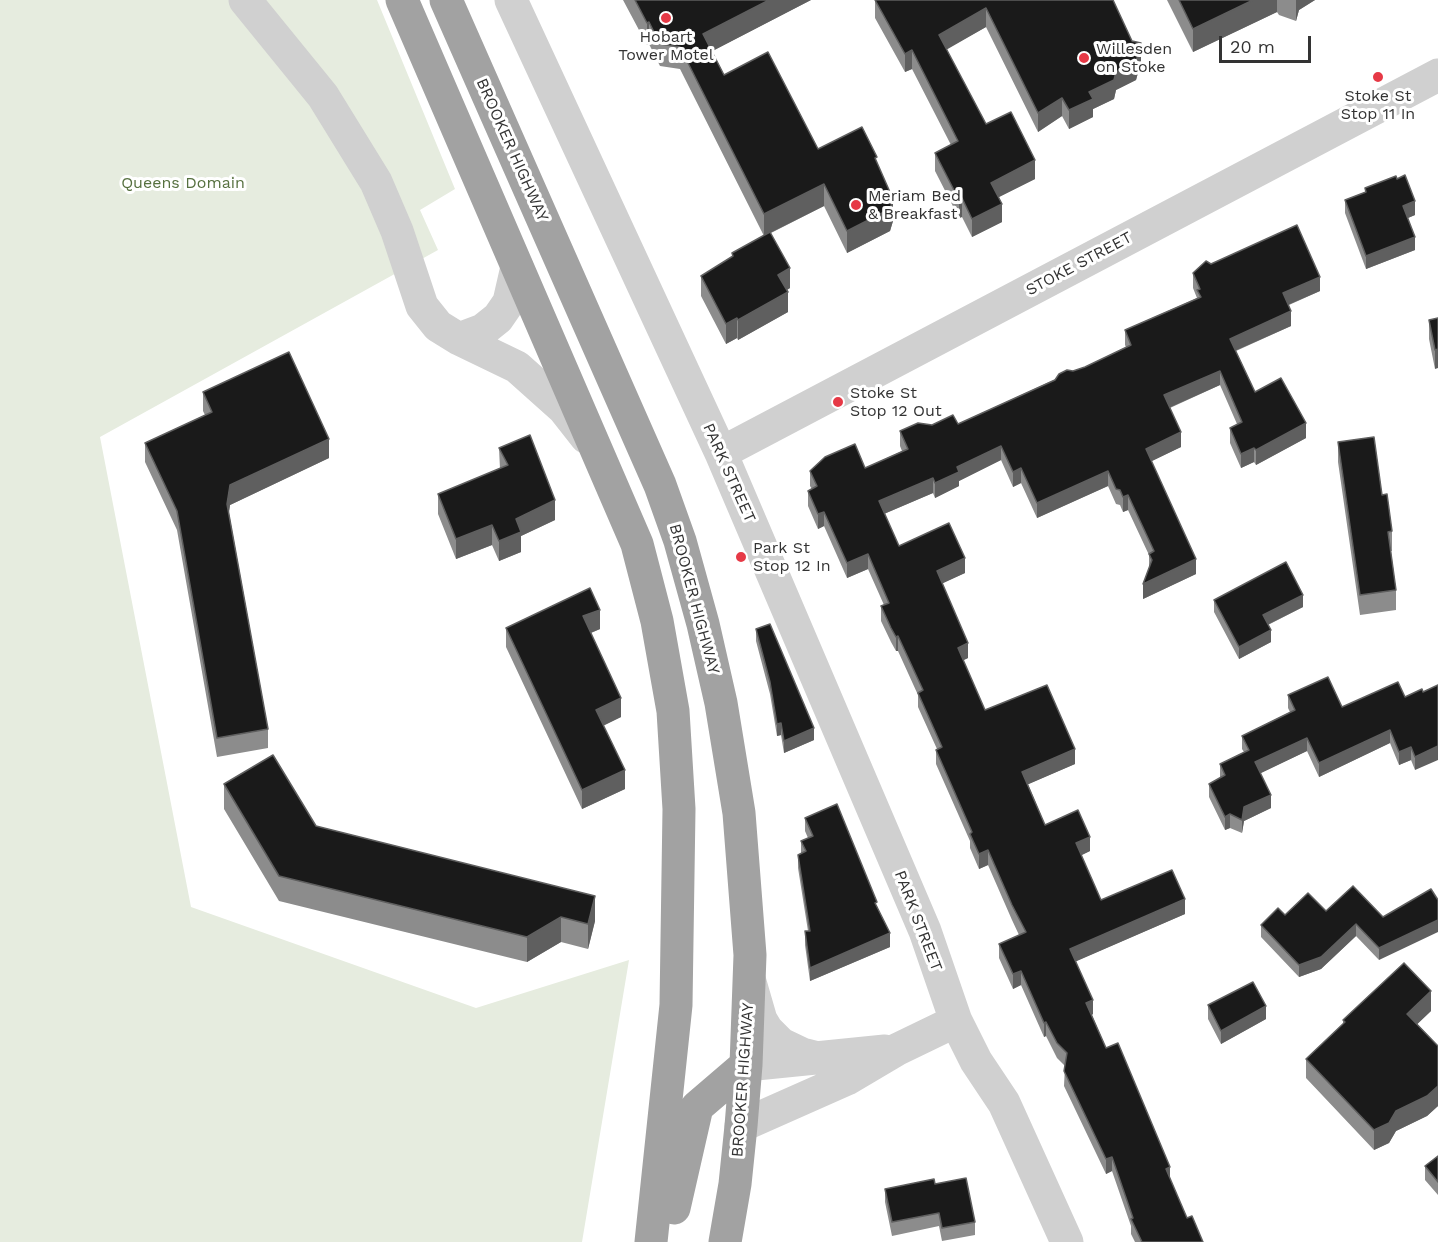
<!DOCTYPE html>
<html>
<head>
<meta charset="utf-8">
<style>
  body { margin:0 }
  #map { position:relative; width:1438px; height:1242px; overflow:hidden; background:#fff; font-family:"Work Sans",sans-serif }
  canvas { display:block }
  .scale { position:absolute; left:1219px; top:36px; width:92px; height:27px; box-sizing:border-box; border:3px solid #333; border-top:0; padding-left:8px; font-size:18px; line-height:21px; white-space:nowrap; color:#333; -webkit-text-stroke:4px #fff; paint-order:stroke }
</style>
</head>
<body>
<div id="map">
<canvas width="1438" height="1242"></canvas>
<div class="scale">20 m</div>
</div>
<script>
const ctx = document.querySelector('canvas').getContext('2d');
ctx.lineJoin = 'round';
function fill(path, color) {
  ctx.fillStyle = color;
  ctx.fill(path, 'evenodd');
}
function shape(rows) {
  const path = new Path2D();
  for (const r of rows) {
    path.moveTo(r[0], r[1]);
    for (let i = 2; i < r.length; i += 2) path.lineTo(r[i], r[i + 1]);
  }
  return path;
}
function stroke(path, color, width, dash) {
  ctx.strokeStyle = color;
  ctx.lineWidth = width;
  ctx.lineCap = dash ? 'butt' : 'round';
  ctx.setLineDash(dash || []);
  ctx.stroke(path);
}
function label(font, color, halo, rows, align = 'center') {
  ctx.font = font + ' "Work Sans",sans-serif';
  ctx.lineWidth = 6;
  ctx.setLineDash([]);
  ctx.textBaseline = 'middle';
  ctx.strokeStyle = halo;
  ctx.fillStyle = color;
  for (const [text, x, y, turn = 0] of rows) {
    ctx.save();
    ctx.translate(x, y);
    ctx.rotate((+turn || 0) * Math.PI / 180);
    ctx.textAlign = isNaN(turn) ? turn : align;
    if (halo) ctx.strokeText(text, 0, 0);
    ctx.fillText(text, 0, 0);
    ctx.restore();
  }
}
const green = shape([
  [0,0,377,0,455,189,420,210,438,250,100,437,191,907,476,1008,629,960,582,1242,0,1242]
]);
const minor = shape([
  [245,0,323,96,376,182,397,231,422,306,438,326,459,339,517,367,564,409,586,437],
  [459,339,483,330,498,318,509,302,517,267]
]);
const tertiary = shape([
  [511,0,721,453,925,931,956,1021,976,1061,1004,1103,1067,1242],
  [721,453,1438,75],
  [750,982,761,1020,767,1030,781,1044,802,1054,814,1057],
  [746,1065,885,1051],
  [741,1126,847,1079,896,1050,956,1021]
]);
const trunk = shape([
  [402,0,637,544,657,621,673,711,679,809,676,1005,651,1242],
  [446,0,660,485,680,541,703,624,721,703,739,813,750,955,746,1065,741,1126,735,1184,725,1242],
  [674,1208,697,1107,746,1065]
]);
const wall = shape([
  [623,0,811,0,712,51,724,75,818,149,877,164,893,221,890,231,847,253,824,206,771,233,790,288,787,290,788,312,738,340,737,338,726,344,701,296,701,276,732,257,732,253,764,236,680,69,660,66,649,44,647,45],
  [875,0,1114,0,1113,1,1141,62,1136,80,1116,90,1114,99,1093,109,1093,117,1069,129,1062,116,1038,132,986,27,946,49,986,124,1035,179,999,197,1002,222,972,237,962,217,959,218,935,171,935,153,951,145,912,69,905,72,875,18],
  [1167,0,1315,0,1299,10,1296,21,1279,15,1277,12,1193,52],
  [1365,188,1415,215,1408,218,1415,250,1366,269,1345,213,1345,200,1365,192],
  [1211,264,1320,291,1289,305,1291,326,1236,351,1255,392,1306,438,1256,465,1254,462,1241,468,1230,443,1230,428,1237,424,1220,385,1170,408,1181,447,1151,461,1196,574,1143,599,1149,568,1149,555,1128,510,1123,512,1120,505,1116,504,1108,486,1037,518,1021,483,1013,487,1001,460,959,481,959,486,935,498,933,493,884,514,899,546,965,573,942,583,968,658,963,660,985,710,1075,764,1028,784,1045,825,1090,851,1081,855,1101,900,1185,914,1076,961,1093,1014,1092,1015,1106,1048,1170,1179,1187,1218,1203,1242,1135,1242,1131,1234,1131,1226,1112,1171,1106,1174,1064,1086,1065,1066,1057,1058,1046,1036,1044,1037,1021,985,1013,989,999,958,999,944,1019,935,1012,920,988,865,979,869,970,848,970,841,936,764,936,750,937,749,918,707,918,695,898,651,896,651,891,642,881,621,881,606,884,605,868,569,847,578,824,526,818,529,808,506,808,491,812,489,810,486,810,471,865,468,902,451,900,446,900,431,932,425,958,424,1073,371,1085,367,1126,347,1125,345,1125,330,1197,298,1193,288,1193,273],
  [1438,318,1435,369,1429,339,1429,320],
  [203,392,329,458,230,505,229,513,268,729,268,748,217,757,177,530,145,462,145,443,205,415,203,411],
  [1338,442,1382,495,1392,531,1392,551,1391,551,1396,590,1396,610,1360,615,1338,462],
  [499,448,555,520,521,536,521,552,499,561,492,545,456,559,438,514,438,494,500,469],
  [1214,600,1303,607,1268,625,1271,642,1239,659,1214,612],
  [506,628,600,629,591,633,621,717,603,726,625,789,582,809,506,647],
  [756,629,814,740,784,753,781,735,777,736,770,694,756,641],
  [1422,689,1415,770,1411,760,1399,765,1390,743,1319,777,1307,751,1260,773,1271,808,1244,821,1242,833,1230,828,1225,830,1209,797,1209,784,1220,778,1220,764,1244,752,1242,749,1242,736,1290,712,1288,708,1288,695,1342,707,1405,697],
  [224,784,316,826,595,921,588,949,561,942,527,962,279,901,224,809],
  [805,818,877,906,890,947,810,981,805,945,805,931,808,931,798,868,798,855,801,853,801,841,808,838,805,831],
  [1326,911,1383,917,1379,960,1356,936,1321,969,1299,977,1261,937,1261,925,1285,915],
  [1208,1005,1266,1019,1221,1044,1208,1019],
  [1431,1011,1417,1024,1438,1046,1438,1106,1427,1116,1396,1131,1389,1143,1374,1150,1306,1078,1306,1059,1343,1024,1343,1020],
  [1438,1156,1438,1195,1425,1180,1425,1166],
  [935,1184,975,1222,975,1235,942,1241,939,1226,892,1236,885,1202,885,1189]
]);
const shadedWall = shape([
  [769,0,811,0,703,56,703,34],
  [1253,0,1277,0,1277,12,1193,52,1193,29],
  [1296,0,1315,0,1299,10,1296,21],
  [986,8,986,27,939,54,939,35],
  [649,22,649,44,647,45,647,23],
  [1141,43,1141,62,1136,80,1116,90,1114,99,1093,109,1093,117,1069,129,1069,110,1089,92,1116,72],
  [912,50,912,69,905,72,905,54],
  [1062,98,1062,116,1038,132,1038,113],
  [1035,160,1035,179,991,201,991,183],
  [824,184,824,206,764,236,764,214],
  [962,198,962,217,959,218,959,200],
  [893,199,893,221,890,231,847,253,847,231],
  [1415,201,1415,215,1403,220,1403,206],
  [1002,204,1002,222,972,237,972,219],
  [1415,237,1415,250,1366,269,1366,256],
  [790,268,790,288,778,295,778,275],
  [1320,277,1320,291,1283,307,1283,293],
  [788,292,788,312,738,340,738,320],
  [1291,311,1291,326,1230,353,1230,339],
  [737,318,737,338,726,344,726,324],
  [1438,349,1438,368,1435,369,1435,350],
  [1220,371,1220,385,1164,410,1164,395],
  [1306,423,1306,438,1256,465,1256,450],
  [1181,432,1181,447,1146,464,1146,449],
  [329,439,329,458,230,505,227,523,227,504,230,485],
  [1001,446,1001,460,959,481,959,486,935,498,935,483,957,467],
  [1254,448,1254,462,1241,468,1241,454],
  [1021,468,1021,483,1013,487,1013,472],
  [1108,471,1108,486,1037,518,1037,503],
  [933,478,933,493,879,516,879,501],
  [1128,495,1128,510,1123,512,1123,497],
  [555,500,555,520,521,536,521,552,499,561,499,541,516,519],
  [824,512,824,526,818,529,818,514],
  [492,525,492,545,456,559,456,539],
  [868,554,868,569,847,578,847,563],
  [965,558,965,573,937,586,937,571],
  [1196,559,1196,574,1143,599,1143,584],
  [1303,595,1303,607,1263,627,1263,615],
  [600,610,600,629,583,636,583,616],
  [1271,630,1271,642,1239,659,1239,647],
  [898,636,898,651,896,651,896,637],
  [968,643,968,658,958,663,958,648],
  [621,698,621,717,596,729,596,710],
  [781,723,781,735,777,736,777,724],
  [814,728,814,740,784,753,784,741],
  [1390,730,1390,743,1319,777,1319,763],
  [1307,738,1307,751,1255,776,1255,762],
  [1438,746,1438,760,1415,770,1415,757],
  [1411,747,1411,760,1399,765,1399,752],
  [1075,749,1075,764,1022,787,1022,772],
  [625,770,625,789,582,809,582,790],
  [1271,795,1271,808,1244,821,1242,833,1242,820,1244,807],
  [1230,814,1230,828,1225,830,1225,817],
  [1090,837,1090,851,1076,858,1076,843],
  [988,850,988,865,979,869,979,854],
  [595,896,595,921,588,949,588,924],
  [1185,899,1185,914,1070,964,1070,949],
  [561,917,561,942,527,962,527,937],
  [1438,920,1438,932,1379,960,1379,948],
  [1356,924,1356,936,1321,969,1299,977,1299,965],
  [890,933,890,947,810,981,810,968],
  [1021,971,1021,985,1013,989,1013,974],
  [1431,991,1431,1011,1407,1034,1407,1014],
  [1093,1000,1093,1014,1086,1018,1086,1003],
  [1266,1006,1266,1019,1221,1044,1221,1031],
  [1046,1022,1046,1036,1044,1037,1044,1023],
  [1438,1086,1438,1106,1427,1116,1396,1131,1389,1143,1374,1150,1374,1130,1396,1111],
  [1112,1157,1112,1171,1106,1174,1106,1159],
  [1170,1167,1170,1182,1166,1169]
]);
const building = shape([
  [635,0,769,0,703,34,724,75,768,52,818,149,862,127,877,157,875,158,893,199,890,209,847,231,824,184,764,214,680,47,660,44,649,22,647,23,635,0],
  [875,0,1113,0,1132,41,1141,43,1136,62,1116,72,1114,80,1089,92,1093,99,1069,110,1062,98,1038,113,986,8,939,35,986,124,1011,112,1035,160,991,183,1002,204,972,219,962,198,959,200,935,153,958,141,912,50,905,54,875,0],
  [1179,0,1253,0,1193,29,1179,0],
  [1405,175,1415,201,1403,206,1415,237,1366,256,1345,200,1366,192,1365,188,1396,176,1397,179,1405,175],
  [1297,225,1320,277,1283,293,1291,311,1230,339,1255,392,1281,378,1306,423,1256,450,1254,448,1241,454,1230,428,1242,422,1220,371,1164,395,1181,432,1146,449,1196,559,1143,584,1152,560,1149,554,1154,551,1128,495,1123,497,1120,490,1116,489,1108,471,1037,503,1021,468,1013,472,1001,446,957,467,959,472,935,483,933,478,879,501,899,546,949,523,965,558,937,571,968,643,958,648,985,710,1047,685,1075,749,1022,772,1045,825,1078,810,1090,837,1076,843,1101,900,1172,870,1185,899,1070,949,1093,1000,1086,1003,1106,1048,1118,1043,1170,1167,1166,1169,1187,1218,1192,1216,1203,1242,1142,1242,1131,1219,1133,1218,1112,1157,1106,1159,1064,1071,1067,1053,1057,1043,1046,1022,1044,1023,1021,971,1013,974,999,944,1026,932,1012,905,988,850,979,854,970,834,972,832,936,750,942,747,918,693,923,690,898,636,896,637,891,628,881,606,889,603,868,554,847,563,824,512,818,514,808,491,817,486,810,471,825,457,855,444,865,468,908,449,900,431,918,423,932,425,953,415,958,424,1055,380,1059,374,1067,370,1073,371,1085,367,1131,345,1125,330,1201,297,1197,290,1200,289,1193,273,1206,261,1211,264,1297,225],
  [770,232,790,268,778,275,788,292,738,320,737,318,726,324,701,276,733,256,732,253,770,232],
  [1438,318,1438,349,1435,350,1429,320,1438,318],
  [289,352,329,439,230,485,227,504,268,729,217,738,177,511,145,443,212,412,203,392,289,352],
  [530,435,555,500,516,519,521,532,499,541,492,525,456,539,438,494,508,465,499,448,530,435],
  [1374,437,1382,495,1387,494,1392,531,1388,532,1396,590,1360,595,1338,442,1374,437],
  [1286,562,1303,595,1263,615,1271,630,1239,647,1214,600,1286,562],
  [590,588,600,610,583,616,621,698,596,710,625,770,582,790,506,628,590,588],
  [770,624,814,728,784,741,781,723,777,724,770,682,756,629,770,624],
  [1328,677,1342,707,1398,682,1405,697,1422,689,1423,692,1438,685,1438,746,1415,757,1411,747,1399,752,1390,730,1319,763,1307,738,1255,762,1271,795,1244,807,1242,820,1230,814,1225,817,1209,784,1225,775,1220,764,1249,750,1242,736,1295,710,1288,695,1328,677],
  [273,755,316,826,595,896,588,924,561,917,527,937,279,876,224,784,273,755],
  [837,804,877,902,875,903,890,933,810,968,805,931,810,931,798,855,806,851,801,841,813,836,805,818,837,804],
  [1353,886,1383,917,1431,889,1438,900,1438,920,1379,948,1356,924,1321,957,1299,965,1261,925,1278,908,1285,915,1308,893,1326,911,1353,886],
  [1404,963,1431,991,1407,1014,1438,1046,1438,1086,1427,1096,1396,1111,1389,1123,1374,1130,1306,1059,1345,1022,1343,1020,1404,963],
  [1253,982,1266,1006,1221,1031,1208,1005,1253,982],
  [1438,1156,1438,1182,1425,1166,1438,1156],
  [966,1178,975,1222,942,1228,939,1213,892,1222,885,1189,934,1179,935,1184,966,1178]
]);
const markers = [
  [666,18,6,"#e63946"],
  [1084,58,6,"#e63946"],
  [1378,77,6,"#e63946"],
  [856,205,6,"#e63946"],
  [838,402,6,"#e63946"],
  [741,557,6,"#e63946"]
];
const poiNames = [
  ["Hobart",666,37,"center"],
  ["Tower Motel",666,55,"center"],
  ["Willesden",1096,49],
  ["on Stoke",1096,67],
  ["Stoke St",1378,96,"center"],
  ["Stop 11 In",1378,114,"center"],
  ["Meriam Bed",868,196],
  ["& Breakfast",868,214],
  ["Stoke St",850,393],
  ["Stop 12 Out",850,411],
  ["Park St",753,548],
  ["Stop 12 In",753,566]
];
const streetNames = [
  ["BROOKER HIGHWAY",512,150,66],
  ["STOKE STREET",1079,264,-28],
  ["PARK STREET",729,473,66],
  ["BROOKER HIGHWAY",694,599,75],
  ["PARK STREET",918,921,69],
  ["BROOKER HIGHWAY",743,1080,-86]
];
const parkNames = [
  ["Queens Domain",183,183]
];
fill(green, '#e6ecdf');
stroke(minor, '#d0d0d0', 33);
stroke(tertiary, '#d0d0d0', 33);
stroke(trunk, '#a2a2a2', 33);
fill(wall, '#8c8c8c');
fill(shadedWall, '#5f5f5f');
fill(building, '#1a1a1a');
stroke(building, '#5f5f5f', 1.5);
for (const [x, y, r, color] of markers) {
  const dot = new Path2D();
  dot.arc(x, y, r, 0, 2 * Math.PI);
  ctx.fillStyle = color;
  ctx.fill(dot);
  stroke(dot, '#fff', 2);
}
label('16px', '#333', '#fff', poiNames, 'left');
label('16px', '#333', '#fff', streetNames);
label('16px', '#56703f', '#fff', parkNames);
</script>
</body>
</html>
